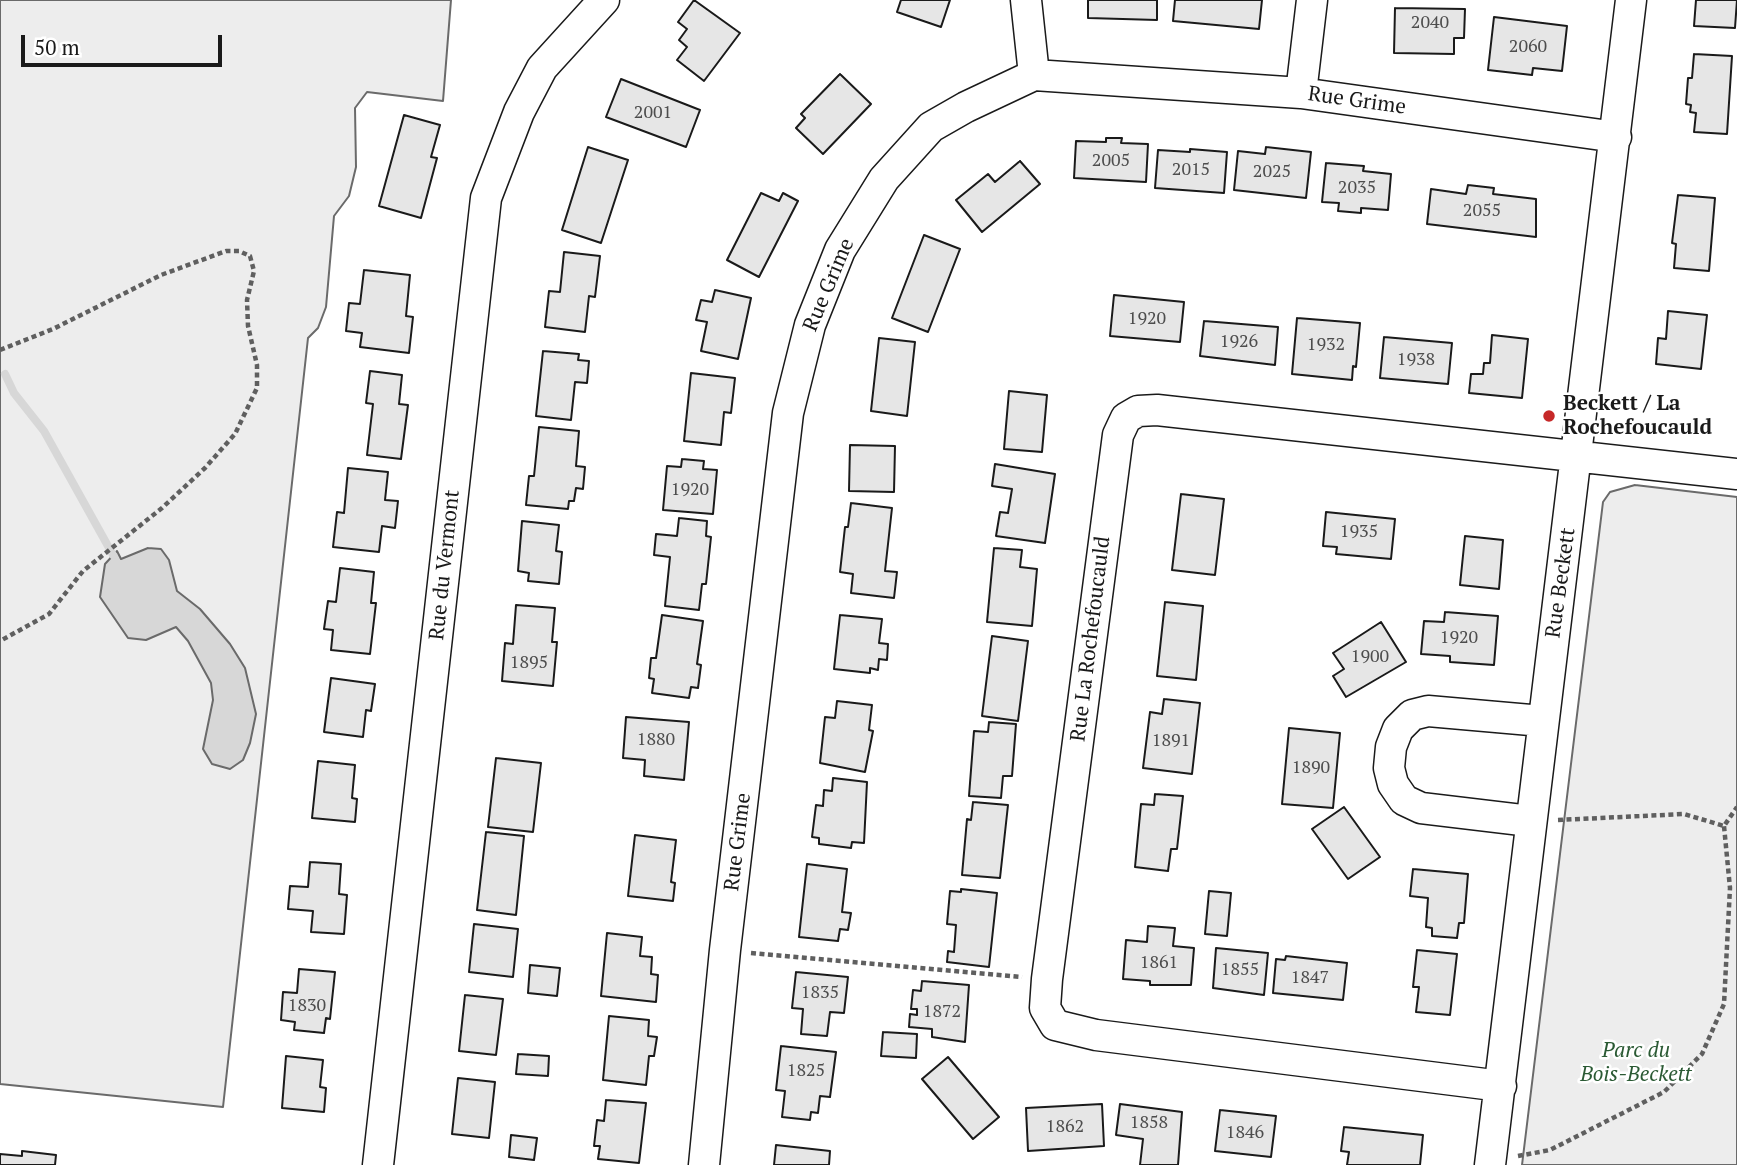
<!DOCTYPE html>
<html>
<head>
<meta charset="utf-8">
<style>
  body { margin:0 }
  #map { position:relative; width:1737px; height:1165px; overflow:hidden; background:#fff; font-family:"PT Serif",serif }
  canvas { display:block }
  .scale { position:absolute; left:21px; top:35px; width:201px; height:32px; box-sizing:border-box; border:4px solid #1a1a1a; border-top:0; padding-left:9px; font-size:21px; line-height:24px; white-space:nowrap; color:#1a1a1a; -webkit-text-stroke:5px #fff; paint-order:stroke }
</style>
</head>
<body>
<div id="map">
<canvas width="1737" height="1165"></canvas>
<div class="scale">50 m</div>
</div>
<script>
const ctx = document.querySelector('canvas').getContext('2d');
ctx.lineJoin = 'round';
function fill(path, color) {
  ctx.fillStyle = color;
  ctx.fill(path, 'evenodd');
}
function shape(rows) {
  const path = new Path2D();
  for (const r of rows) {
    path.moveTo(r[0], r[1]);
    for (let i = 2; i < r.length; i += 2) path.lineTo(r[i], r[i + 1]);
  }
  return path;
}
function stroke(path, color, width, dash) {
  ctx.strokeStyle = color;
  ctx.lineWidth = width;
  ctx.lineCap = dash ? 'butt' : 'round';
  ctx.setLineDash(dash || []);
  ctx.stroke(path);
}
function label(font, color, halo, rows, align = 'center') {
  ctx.font = font + ' "PT Serif",serif';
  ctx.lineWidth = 5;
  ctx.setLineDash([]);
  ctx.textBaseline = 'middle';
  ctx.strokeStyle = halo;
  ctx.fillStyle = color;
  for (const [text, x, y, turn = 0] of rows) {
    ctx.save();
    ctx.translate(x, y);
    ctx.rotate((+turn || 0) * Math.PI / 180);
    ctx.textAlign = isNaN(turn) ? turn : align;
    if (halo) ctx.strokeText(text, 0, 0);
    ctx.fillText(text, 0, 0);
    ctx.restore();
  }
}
const built = shape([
  [0,0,451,0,443,101,367,92,355,108,356,167,349,196,334,216,326,307,318,328,308,338,223,1107,0,1084,0,0],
  [1635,485,1737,497,1737,1165,1522,1165,1603,502,1610,492,1635,485]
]);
const water = shape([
  [148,548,161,549,169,560,177,591,200,609,230,644,245,668,256,714,250,743,243,760,230,769,212,764,203,749,213,700,211,683,188,641,176,627,146,640,128,638,100,597,105,564,117,551,121,559,148,548]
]);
const stream = shape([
  [5,374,14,393,44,431,113,555]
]);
const building = shape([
  [694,0,740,33,704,81,677,60,687,47,679,40,687,29,678,22,694,0],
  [901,0,950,0,941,27,897,12,901,0],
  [1088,0,1157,0,1157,20,1088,18,1088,0],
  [1175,0,1262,0,1259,29,1173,21,1175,0],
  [1696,0,1737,0,1735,28,1694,26,1696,0],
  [1395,8,1465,9,1464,38,1454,38,1454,54,1394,53,1395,8],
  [1494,17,1567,26,1562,71,1533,68,1532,75,1488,70,1494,17],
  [1694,54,1732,56,1727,134,1694,132,1696,113,1690,112,1691,105,1686,104,1688,78,1692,78,1694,54],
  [840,74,871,104,823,154,796,128,805,118,801,114,840,74],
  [621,79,700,110,686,147,606,117,621,79],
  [404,115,440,125,431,157,437,158,421,218,379,206,404,115],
  [1106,138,1122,138,1121,143,1148,144,1146,182,1074,178,1076,141,1106,142,1106,138],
  [588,147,628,160,601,243,562,230,588,147],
  [1266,147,1311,152,1306,198,1234,190,1238,151,1265,154,1266,147],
  [1190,149,1227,152,1224,193,1155,188,1158,150,1190,152,1190,149],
  [1020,161,1040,184,982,232,956,200,988,174,995,182,1020,161],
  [1326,163,1364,166,1363,171,1391,174,1388,210,1361,208,1361,213,1338,211,1339,203,1322,202,1326,163],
  [1468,185,1494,188,1493,194,1536,199,1536,237,1427,224,1431,189,1466,194,1468,185],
  [761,193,779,201,783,193,798,201,759,277,727,260,761,193],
  [1678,195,1715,198,1709,271,1674,268,1676,244,1672,243,1678,195],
  [924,235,960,249,928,332,892,318,924,235],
  [564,252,600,256,595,297,589,296,585,332,545,327,549,291,560,292,564,252],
  [364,270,410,275,406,316,413,317,409,353,360,347,362,333,346,331,349,303,360,304,364,270],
  [715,290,751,298,738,359,701,351,707,322,696,320,701,300,712,302,715,290],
  [1114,295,1184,302,1180,342,1110,336,1114,295],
  [1668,311,1707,315,1701,369,1656,364,1658,338,1666,339,1668,311],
  [1297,318,1360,323,1356,367,1353,366,1352,380,1292,374,1297,318],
  [1204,321,1278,327,1275,365,1200,356,1204,321],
  [1492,335,1528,339,1522,398,1469,393,1471,374,1483,374,1484,363,1490,363,1492,335],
  [1384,337,1452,343,1448,384,1380,378,1384,337],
  [879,338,915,342,907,416,871,411,879,338],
  [543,351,579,354,578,360,589,361,587,383,575,382,571,420,536,416,543,351],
  [370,371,402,375,399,404,408,405,401,459,367,455,373,404,366,403,370,371],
  [691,373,735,378,731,413,724,412,721,445,684,441,691,373],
  [1009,391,1047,395,1042,452,1004,449,1009,391],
  [539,427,579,431,576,466,585,467,583,489,576,488,574,501,569,501,568,509,526,505,529,476,534,476,539,427],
  [850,445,895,446,894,492,849,491,850,445],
  [682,459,704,461,703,469,717,470,713,514,663,510,667,466,681,467,682,459],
  [995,464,1055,474,1045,543,996,536,1000,512,1008,513,1012,489,992,486,995,464],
  [348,468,388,472,385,500,398,501,395,528,382,526,379,552,333,547,337,512,344,513,348,468],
  [1181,494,1224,499,1215,575,1172,570,1181,494],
  [851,503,892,508,885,571,897,572,894,598,851,593,853,574,840,572,845,527,848,527,851,503],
  [1326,512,1395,519,1391,559,1336,554,1337,547,1323,546,1326,512],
  [679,518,707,521,706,536,711,537,706,584,702,584,699,610,665,606,670,557,654,555,656,534,677,536,679,518],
  [522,521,559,525,556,551,562,552,559,584,528,581,529,573,518,571,522,521],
  [1465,536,1503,540,1499,589,1460,585,1465,536],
  [994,548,1022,550,1020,567,1037,569,1032,626,987,622,994,548],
  [340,568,374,572,371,603,376,603,370,654,331,650,333,630,324,629,328,601,336,602,340,568],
  [1165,602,1203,606,1196,680,1157,676,1165,602],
  [516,605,555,608,552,642,557,642,553,686,502,681,505,643,513,644,516,605],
  [1445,612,1498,616,1494,665,1450,662,1450,656,1421,654,1424,621,1444,622,1445,612],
  [662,615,703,621,697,664,701,665,698,688,691,687,689,698,652,693,654,679,649,678,651,658,656,658,662,615],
  [840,615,882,619,879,643,888,644,887,660,879,659,878,670,870,668,870,673,834,669,840,615],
  [1381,622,1406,662,1346,697,1333,676,1344,669,1333,653,1381,622],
  [992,636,1028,641,1018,721,982,716,992,636],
  [331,678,375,684,371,711,366,710,363,737,324,732,331,678],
  [1164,699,1200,703,1192,774,1143,768,1150,712,1162,714,1164,699],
  [837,701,872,705,869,730,873,731,865,772,820,763,825,717,835,718,837,701],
  [626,717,689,722,684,780,644,776,645,760,623,758,626,717],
  [989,722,1016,724,1012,776,1003,776,1001,798,969,796,974,731,988,732,989,722],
  [1289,728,1340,733,1333,808,1282,804,1289,728],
  [496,758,541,763,533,832,488,827,496,758],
  [318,761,355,765,352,798,357,799,355,822,312,818,318,761],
  [833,778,867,782,864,843,852,842,851,848,819,844,819,838,812,837,816,805,823,806,824,790,832,791,833,778],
  [1155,794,1183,796,1177,849,1171,849,1168,871,1135,867,1141,804,1154,805,1155,794],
  [973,802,1008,805,1000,878,962,875,967,819,971,820,973,802],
  [1344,807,1380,857,1348,879,1312,829,1344,807],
  [486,832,524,836,516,915,477,910,486,832],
  [635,835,676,840,671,882,675,883,673,901,628,896,635,835],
  [310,862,341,864,339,894,347,895,344,934,311,932,313,911,288,909,290,886,308,887,310,862],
  [807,864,847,869,842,912,851,913,848,930,840,929,838,941,799,937,807,864],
  [1413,869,1468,874,1464,923,1459,923,1457,938,1432,936,1432,928,1426,927,1428,898,1410,896,1413,869],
  [961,889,997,893,989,967,947,962,948,951,954,952,956,925,947,924,950,891,961,892,961,889],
  [1209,891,1231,893,1227,936,1205,934,1209,891],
  [474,924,518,929,513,977,469,972,474,924],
  [1148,926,1175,928,1173,946,1194,948,1191,985,1150,985,1150,981,1123,979,1126,940,1147,942,1148,926],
  [607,933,642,937,640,956,652,957,651,974,658,975,656,1002,601,996,607,933],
  [1216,948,1268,953,1264,995,1213,988,1216,948],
  [1417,950,1457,954,1450,1015,1416,1012,1419,987,1413,987,1417,950],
  [1286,956,1347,963,1343,1000,1273,993,1276,959,1285,960,1286,956],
  [530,965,560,968,557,996,528,993,530,965],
  [299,969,335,972,330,1019,326,1018,324,1033,294,1030,295,1022,281,1020,283,992,297,993,299,969],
  [796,972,848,977,844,1013,830,1012,827,1036,801,1034,803,1009,792,1008,796,972],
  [922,981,969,985,965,1042,932,1037,932,1029,909,1027,910,1014,917,1015,917,1009,911,1009,913,990,921,991,922,981],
  [465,995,503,999,496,1055,459,1051,465,995],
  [609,1016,649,1020,648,1036,657,1037,654,1056,649,1056,646,1085,603,1080,609,1016],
  [883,1032,917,1034,916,1058,881,1056,883,1032],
  [781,1046,836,1052,830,1097,820,1096,818,1113,811,1112,810,1120,782,1117,785,1091,776,1090,781,1046],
  [518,1054,549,1056,548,1076,516,1074,518,1054],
  [286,1056,323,1060,320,1087,326,1088,324,1112,282,1108,286,1056],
  [948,1057,999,1117,973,1139,922,1079,948,1057],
  [458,1078,495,1082,489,1138,452,1134,458,1078],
  [606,1100,646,1103,639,1163,598,1159,600,1146,594,1146,597,1120,604,1121,606,1100],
  [1102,1104,1104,1146,1028,1151,1026,1108,1102,1104],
  [1120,1104,1182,1112,1178,1165,1140,1165,1143,1139,1116,1135,1120,1104],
  [1220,1110,1276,1116,1271,1157,1215,1151,1220,1110],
  [1344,1127,1423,1135,1420,1165,1347,1165,1349,1152,1341,1151,1344,1127],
  [511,1135,537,1138,534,1160,509,1157,511,1135],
  [776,1145,830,1151,829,1165,774,1165,776,1145],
  [22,1151,56,1155,55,1165,0,1165,0,1154,22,1156,22,1151]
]);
const path = shape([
  [0,350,53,329,161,275,226,251,239,251,250,256,254,271,247,300,248,326,257,365,257,388,235,434,205,468,162,508,83,571,49,614,0,641],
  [1558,820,1684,814,1724,826,1737,807],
  [751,953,1022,977],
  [1518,1156,1550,1150,1664,1092,1702,1054,1724,1004,1730,888,1724,826]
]);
const minor = shape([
  [1026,0,1034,75],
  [1301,93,1312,0],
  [1530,821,1421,808,1404,800,1393,784,1389,768,1391,747,1398,729,1412,715,1428,711,1542,721],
  [1501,1086,1096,1035,1055,1025,1045,1008,1047,979,1118,435,1126,418,1138,411,1157,410,1737,474],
  [378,1165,486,198,519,112,542,68,604,0],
  [704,1165,725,950,788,413,810,325,840,250,884,179,931,127,966,107,1034,75,1301,93,1616,137],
  [1490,1165,1631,0]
]);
const markers = [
  [1549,416,7,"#c62828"]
];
const numberNames = [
  ["2040",1430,23],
  ["2060",1528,47],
  ["2001",653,113],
  ["2005",1111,161],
  ["2015",1191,170],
  ["2025",1272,172],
  ["2035",1357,188],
  ["2055",1482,211],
  ["1920",1147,319],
  ["1926",1239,342],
  ["1932",1326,345],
  ["1938",1416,360],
  ["1920",690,490],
  ["1935",1359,532],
  ["1920",1459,638],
  ["1900",1370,657],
  ["1895",529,663],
  ["1880",656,740],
  ["1891",1171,741],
  ["1890",1311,768],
  ["1861",1159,963],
  ["1855",1240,970],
  ["1847",1310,978],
  ["1835",820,993],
  ["1830",307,1006],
  ["1872",942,1012],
  ["1825",806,1071],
  ["1858",1149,1123],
  ["1862",1065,1127],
  ["1846",1245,1133]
];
const streetNames = [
  ["Rue Grime",1357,101,8],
  ["Rue Grime",829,285,-67],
  ["Rue du Vermont",445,565,-84],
  ["Rue Beckett",1561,583,-82],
  ["Rue La Rochefoucauld",1091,639,-83],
  ["Rue Grime",738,842,-83]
];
const poiNames = [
  ["Beckett / La",1563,404],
  ["Rochefoucauld",1563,428]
];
const parkNames = [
  ["Parc du",1636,1051],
  ["Bois-Beckett",1636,1075]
];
fill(built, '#ededed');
stroke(built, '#6a6a6a', 2);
fill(water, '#d7d7d7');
stroke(water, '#6a6a6a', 2);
stroke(stream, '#d7d7d7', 8);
fill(building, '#e6e6e6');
stroke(building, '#1a1a1a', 2);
stroke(minor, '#1a1a1a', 33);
stroke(path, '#5f5f5f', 4.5, [5, 3.5]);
stroke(minor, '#fff', 30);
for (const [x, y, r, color] of markers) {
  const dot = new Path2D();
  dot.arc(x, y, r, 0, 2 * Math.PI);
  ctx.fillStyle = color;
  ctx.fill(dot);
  stroke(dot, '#fff', 2.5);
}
label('18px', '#4d4d4d', null, numberNames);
label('21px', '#1a1a1a', '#fff', streetNames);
label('bold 21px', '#1a1a1a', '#fff', poiNames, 'left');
label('italic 21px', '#2b5a34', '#fff', parkNames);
</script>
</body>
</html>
